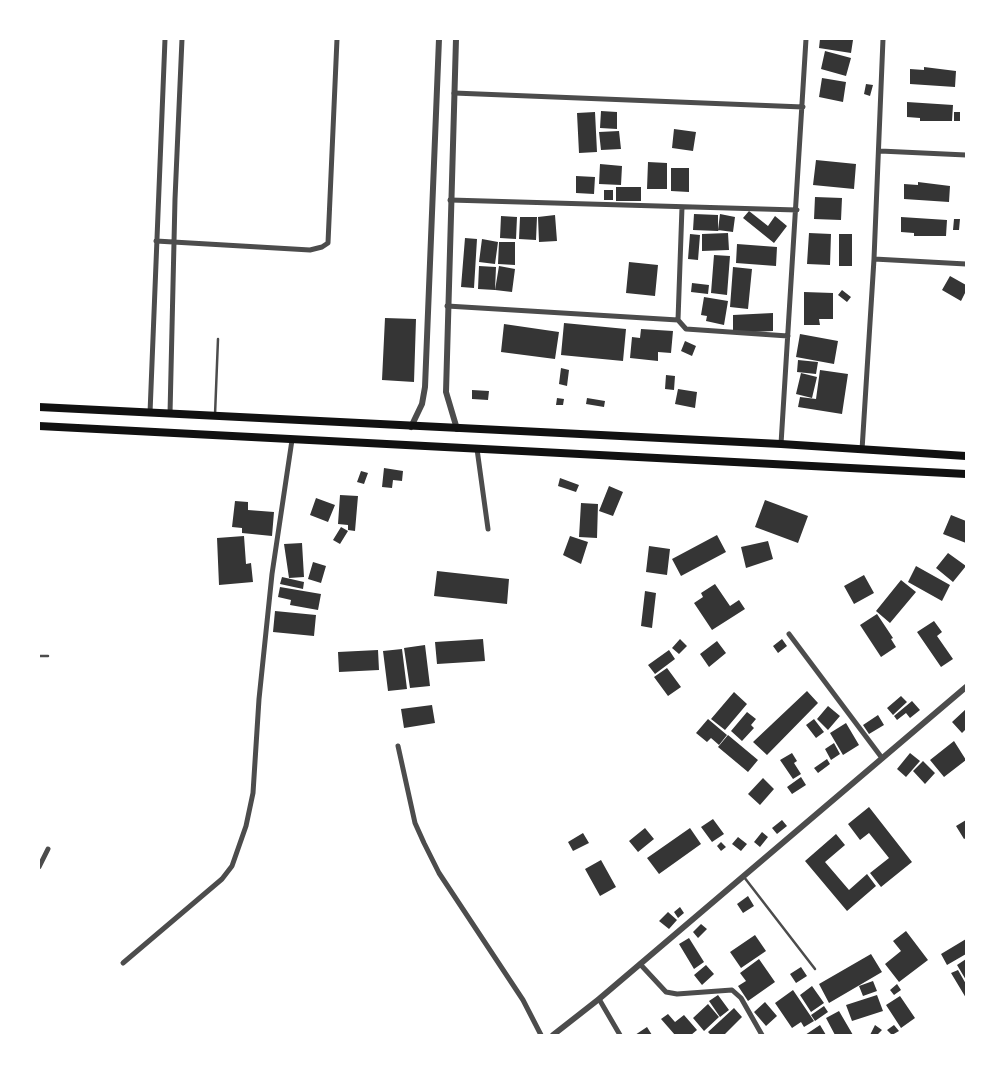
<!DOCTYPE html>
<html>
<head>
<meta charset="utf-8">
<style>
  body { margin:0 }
  #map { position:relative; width:1005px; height:1074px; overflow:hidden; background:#fff; font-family:"Space Grotesk",sans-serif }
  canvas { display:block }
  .frame { position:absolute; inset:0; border:40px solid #fff; pointer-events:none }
</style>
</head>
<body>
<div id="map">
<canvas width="1005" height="1074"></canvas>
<div class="frame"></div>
</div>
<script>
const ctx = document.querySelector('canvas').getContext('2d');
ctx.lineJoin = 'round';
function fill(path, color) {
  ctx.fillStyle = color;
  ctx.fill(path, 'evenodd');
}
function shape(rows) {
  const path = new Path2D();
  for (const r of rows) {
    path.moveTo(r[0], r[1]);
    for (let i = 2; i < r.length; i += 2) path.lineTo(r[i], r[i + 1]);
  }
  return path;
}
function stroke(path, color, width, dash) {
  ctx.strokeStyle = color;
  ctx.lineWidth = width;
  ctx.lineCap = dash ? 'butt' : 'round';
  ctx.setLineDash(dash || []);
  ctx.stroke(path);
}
const building = shape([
  [820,39,853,40,851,53,819,48],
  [825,51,851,58,846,76,821,69],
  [924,67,956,71,955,87,910,84,910,69,924,70],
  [822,78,846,82,843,102,819,97],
  [866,84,873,85,870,96,864,94],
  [907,102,953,105,952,121,920,121,920,118,907,117],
  [601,111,617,112,617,129,600,128],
  [595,112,597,152,579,153,577,113],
  [954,112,960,112,960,121,954,121],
  [674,129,696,132,693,151,672,148],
  [619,131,621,149,601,150,599,132],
  [816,160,856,164,854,189,813,185],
  [648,162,667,163,667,189,647,189],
  [600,164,622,166,621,185,599,184],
  [671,168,689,168,689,192,671,191],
  [576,176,595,177,594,194,576,193],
  [918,182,950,186,949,202,904,199,904,184,918,185],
  [616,187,641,187,641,201,616,201],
  [604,190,613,190,613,200,604,200],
  [815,197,842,198,841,220,814,219],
  [749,211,768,226,775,216,787,226,774,243,743,218],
  [694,214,718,215,718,231,693,230],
  [720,214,735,217,733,232,718,230],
  [555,215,557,241,539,242,538,217],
  [501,216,517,217,516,239,500,238],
  [520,217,537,217,536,240,519,239],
  [901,217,947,220,946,236,914,236,914,233,901,232],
  [954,219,960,219,959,230,953,230],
  [728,233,729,250,702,251,702,234],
  [809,233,831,234,830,265,807,264],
  [690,234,700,235,698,260,688,259],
  [839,234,852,234,852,266,839,266],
  [465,238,477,239,474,288,461,287],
  [482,239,498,242,495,264,479,262],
  [499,242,515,242,515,265,498,264],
  [737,244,777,247,776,266,736,263],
  [714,255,730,256,727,295,711,293],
  [629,262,658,265,655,296,626,293],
  [479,266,496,267,495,290,478,289],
  [499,266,515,269,512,292,495,290],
  [733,267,752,269,748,309,730,307],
  [950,276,966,285,966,291,961,301,942,290],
  [692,283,709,285,708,294,691,292],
  [842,290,851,297,847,302,838,295],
  [804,292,833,293,833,319,819,319,820,325,804,325],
  [704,297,728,301,724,325,706,321,707,316,701,315],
  [773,313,773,331,733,333,733,315],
  [385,318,416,319,414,382,382,380],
  [564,323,626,329,623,361,561,355],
  [504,324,559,332,555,359,501,352],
  [641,329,673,331,671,353,658,352,658,361,630,358,632,337,640,338],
  [800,334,838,341,834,364,796,357],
  [685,341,696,346,692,356,681,351],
  [798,360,818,362,816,374,797,372],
  [561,368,569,370,567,386,559,384],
  [820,370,848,374,842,414,798,407,800,397,816,399],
  [801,373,817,377,812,398,796,394],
  [666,375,675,376,674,390,665,389],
  [678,389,697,392,695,408,675,404],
  [472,390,489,391,488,400,472,399],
  [557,398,564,399,563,405,556,405],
  [587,398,605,401,604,407,586,404],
  [384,468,403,471,402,481,393,480,392,488,382,487],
  [361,471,368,473,364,484,357,482],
  [560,478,579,485,576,492,558,486],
  [609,486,623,492,613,516,599,511],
  [340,495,358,496,355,531,348,530,348,525,338,524],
  [316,498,335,505,328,522,310,515],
  [765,500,808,516,798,543,755,527],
  [235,501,248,502,248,510,274,512,272,536,242,533,242,528,232,527],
  [581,503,598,504,597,538,579,537],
  [951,515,966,521,966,543,943,534],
  [341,527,348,531,340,544,333,540],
  [717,535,726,552,681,576,672,559],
  [244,536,246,564,251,563,253,582,219,585,217,538],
  [570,536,588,542,581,564,563,555],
  [768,541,773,559,746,568,741,547],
  [302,543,304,577,289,578,284,544],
  [649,546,670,549,667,575,646,572],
  [948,553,966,566,953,582,936,568],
  [313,562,326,566,321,583,308,579],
  [916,566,950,585,942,601,908,582],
  [437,571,509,579,507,604,434,596],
  [864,575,874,593,854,604,844,586],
  [282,577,304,582,303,589,280,584],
  [901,580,916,592,890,623,876,611],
  [715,584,730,606,739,600,745,609,712,630,694,603,703,597,701,593],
  [280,587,321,594,318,610,290,605,291,600,278,597],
  [645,591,656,593,652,628,641,626],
  [275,611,316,615,314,636,273,632],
  [877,614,893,638,891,639,896,647,881,657,860,625],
  [934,621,942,632,937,636,953,659,941,667,917,632],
  [483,639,485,661,437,664,435,642],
  [680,639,687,646,679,654,672,648],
  [782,639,787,646,778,653,773,646],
  [717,641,726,653,709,667,700,654],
  [425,645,430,686,410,688,404,648],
  [402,649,407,689,388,691,383,651],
  [378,650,379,670,339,672,338,652],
  [669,650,675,659,655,674,648,665],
  [667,668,681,687,668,696,654,677],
  [807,691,818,703,767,755,753,742],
  [734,692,747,704,725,730,711,719],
  [901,696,907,702,893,715,887,708],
  [912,701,920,710,910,718,906,713,897,720,894,716],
  [432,705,435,723,404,728,401,709],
  [828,706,840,716,828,730,817,719],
  [966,709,966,729,962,733,952,722],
  [747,712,756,719,751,725,754,728,742,741,731,731],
  [878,715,884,725,869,734,863,725],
  [708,719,727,735,719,745,711,738,707,742,696,733],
  [814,719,824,732,816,738,806,725],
  [846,723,859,745,843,755,830,733],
  [728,735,758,760,748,772,718,747],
  [954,741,966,760,944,777,930,760],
  [834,743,840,754,831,760,825,749],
  [792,753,797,761,794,763,801,774,793,779,780,760],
  [910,753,920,761,906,777,897,769],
  [827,759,830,764,818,773,814,768],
  [923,761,935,773,925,784,913,771],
  [801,777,806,785,792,794,787,787],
  [763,778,774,789,760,805,748,794],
  [869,807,912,862,881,887,870,873,889,858,869,833,860,840,848,824],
  [713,819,724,834,712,842,701,827],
  [782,820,787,826,777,834,772,828],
  [966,820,966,838,964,839,956,826],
  [645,828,654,839,638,852,629,841],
  [690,828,701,844,659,874,647,858],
  [762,832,768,837,760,847,754,842],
  [583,833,589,843,573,851,568,842],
  [836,834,845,845,825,862,849,890,867,874,876,886,847,911,805,861],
  [738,837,747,844,741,851,732,844],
  [721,842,726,847,721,851,717,846],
  [601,860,616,887,600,896,585,869],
  [748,896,754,906,743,913,737,904],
  [680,907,684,913,678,918,674,912],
  [668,912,677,920,669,929,659,921],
  [701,924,707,929,698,938,693,932],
  [906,931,928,960,899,982,885,964,901,951,893,941],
  [755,935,766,951,741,968,730,952],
  [689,938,704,962,694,969,679,944],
  [966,939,966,954,947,965,941,954],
  [871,954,882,972,829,1003,819,984],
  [759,959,775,982,748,1001,738,986,746,981,740,973],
  [966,959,966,980,957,965],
  [706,965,714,974,702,985,694,975],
  [801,967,807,976,796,983,790,974],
  [958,970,966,984,966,998,951,973],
  [873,981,877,991,863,996,859,986],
  [897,984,901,990,894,995,890,990],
  [812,986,824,1003,811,1012,800,995],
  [793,990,814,1021,804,1027,801,1022,792,1028,775,1003],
  [718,995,729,1010,720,1017,709,1001],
  [877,995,883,1011,852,1021,846,1005],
  [900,996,915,1018,901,1028,886,1005],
  [765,1002,777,1016,766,1026,754,1012],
  [708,1004,719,1017,704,1031,693,1018],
  [824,1006,828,1012,815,1021,811,1015],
  [734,1008,742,1017,724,1035,711,1035,708,1032],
  [839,1011,853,1035,835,1035,826,1018],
  [668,1014,675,1022,684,1015,697,1030,691,1035,675,1035,661,1019],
  [820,1025,826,1035,805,1035],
  [875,1025,882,1030,877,1035,870,1035],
  [894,1025,899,1031,892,1035,887,1030],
  [647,1027,652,1035,635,1035]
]);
const service = shape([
  [215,415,218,339],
  [39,656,48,656],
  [744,877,815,969]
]);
const minor = shape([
  [454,93,803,107],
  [880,151,966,155],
  [450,200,797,210],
  [682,207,678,320,686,329,788,336],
  [156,241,310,250,322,247,328,243,337,39],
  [874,259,966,264],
  [447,306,678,320],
  [150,413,165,39],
  [170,414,175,199,182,39],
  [781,444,806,39],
  [477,449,488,529],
  [862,450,874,259,883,39],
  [789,634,882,758],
  [398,746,415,823,424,843,439,873,523,1000,541,1035],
  [39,867,48,849],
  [123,963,222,879,232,866,246,826,253,793,259,699,272,574,292,440],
  [640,964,666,992,677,994,732,990,741,998,762,1035],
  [599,999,620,1035]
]);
const tertiary = shape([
  [456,39,446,392,457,429],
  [411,427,422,404,425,387,439,39],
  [553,1035,599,999,966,687]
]);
const primary = shape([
  [39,407,781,444,966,456],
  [39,426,966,474]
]);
fill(building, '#353535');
stroke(service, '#4c4c4c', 2.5);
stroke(minor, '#4c4c4c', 5);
stroke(tertiary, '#4c4c4c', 6);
stroke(primary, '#111', 8);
</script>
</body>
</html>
